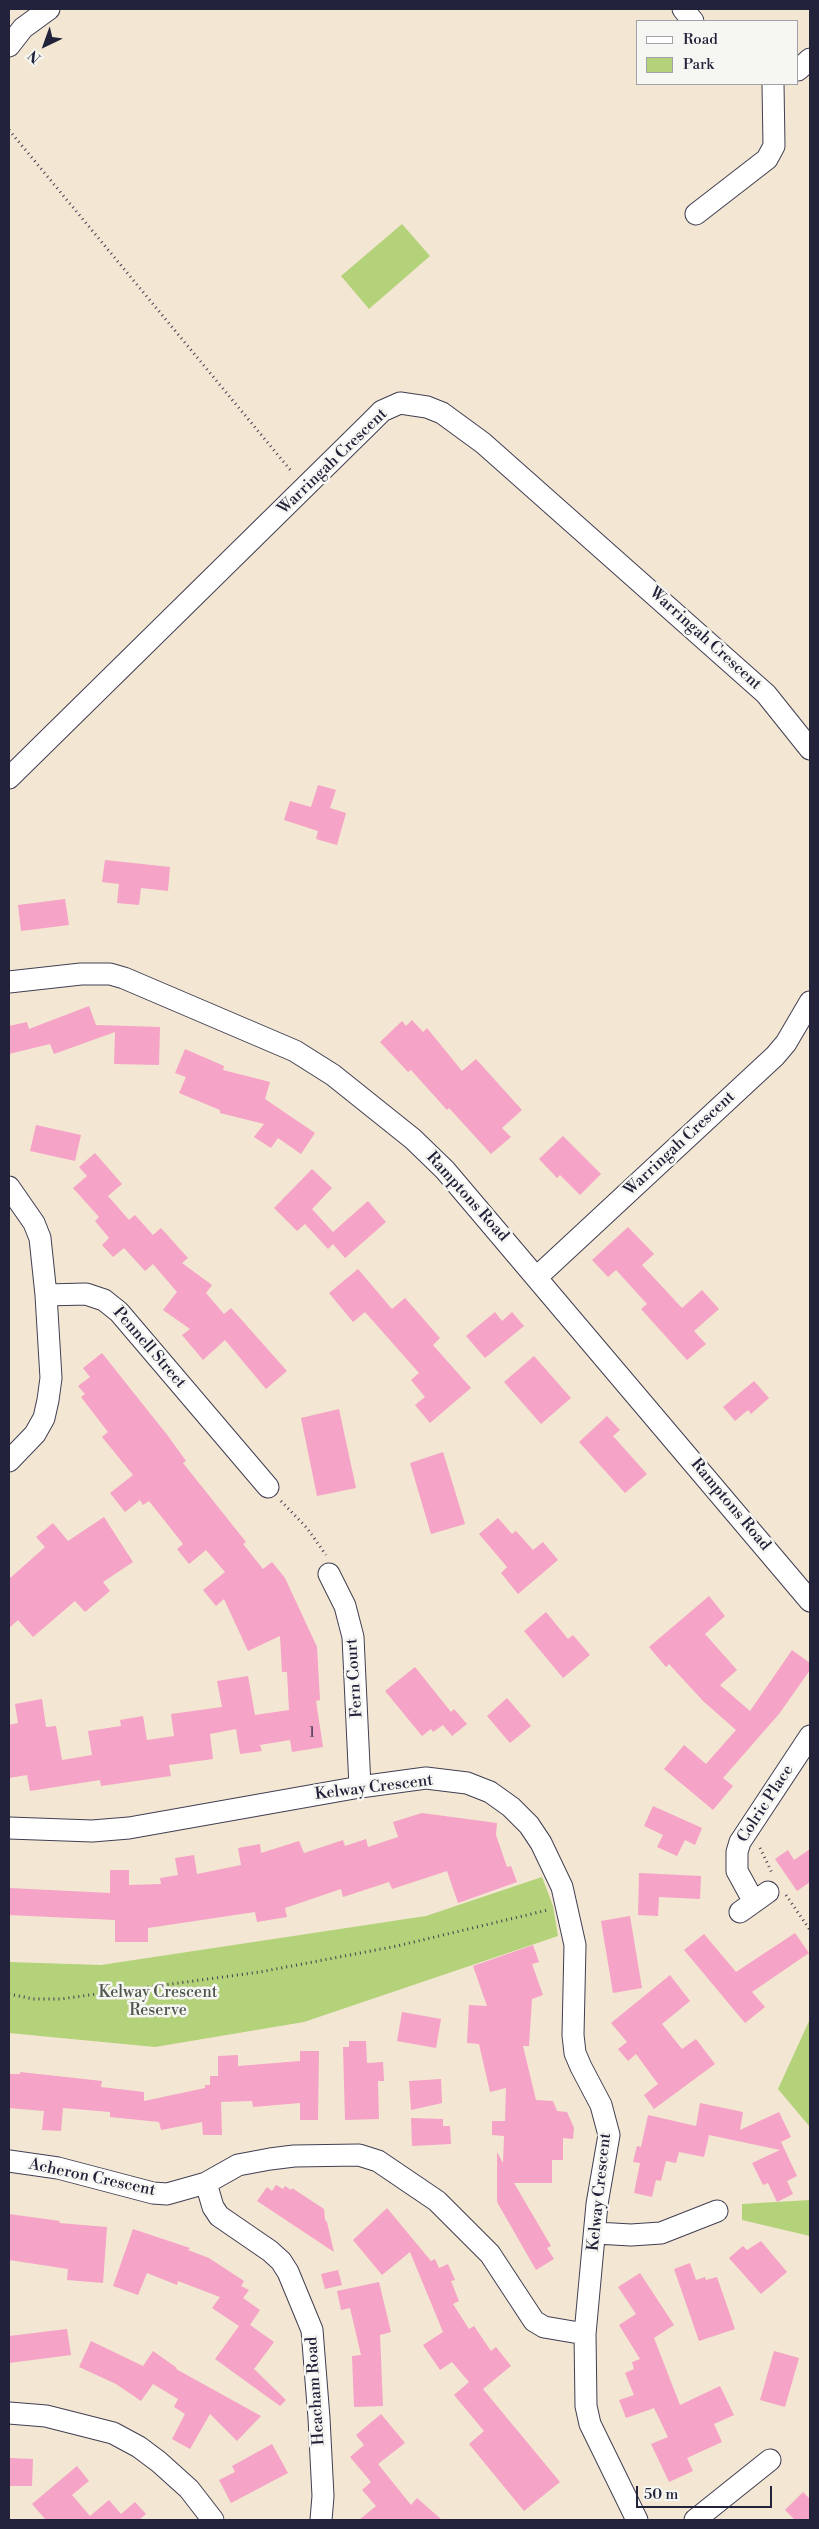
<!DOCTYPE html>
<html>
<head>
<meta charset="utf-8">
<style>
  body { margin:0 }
  #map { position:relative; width:819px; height:2529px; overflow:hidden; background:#f3e6d2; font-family:"Libre Bodoni",serif }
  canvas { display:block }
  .frame { position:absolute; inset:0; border:10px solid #22223b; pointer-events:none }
  .legend { position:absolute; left:636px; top:20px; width:162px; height:65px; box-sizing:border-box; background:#f6f6f2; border:1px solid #a1a1a9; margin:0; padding:6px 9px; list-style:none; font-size:15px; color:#22223b }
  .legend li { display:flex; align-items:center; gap:10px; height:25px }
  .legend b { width:25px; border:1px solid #a1a1a9 }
  .north { position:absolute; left:20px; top:20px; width:50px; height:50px; -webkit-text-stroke:4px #f6f6f2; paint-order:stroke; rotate:222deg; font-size:14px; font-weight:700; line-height:20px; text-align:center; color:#22223b }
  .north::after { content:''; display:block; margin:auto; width:18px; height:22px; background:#22223b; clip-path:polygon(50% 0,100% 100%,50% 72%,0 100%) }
  .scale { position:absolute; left:636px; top:2486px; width:136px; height:22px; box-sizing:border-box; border:2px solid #22223b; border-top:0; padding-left:6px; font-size:15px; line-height:18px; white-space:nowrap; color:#22223b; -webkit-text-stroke:4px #f6f6f2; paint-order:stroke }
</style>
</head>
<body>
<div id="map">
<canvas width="819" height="2529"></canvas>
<div class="frame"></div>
<ul class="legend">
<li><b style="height:6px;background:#fff"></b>Road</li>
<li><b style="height:14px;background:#b3d27a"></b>Park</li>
</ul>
<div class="north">N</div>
<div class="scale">50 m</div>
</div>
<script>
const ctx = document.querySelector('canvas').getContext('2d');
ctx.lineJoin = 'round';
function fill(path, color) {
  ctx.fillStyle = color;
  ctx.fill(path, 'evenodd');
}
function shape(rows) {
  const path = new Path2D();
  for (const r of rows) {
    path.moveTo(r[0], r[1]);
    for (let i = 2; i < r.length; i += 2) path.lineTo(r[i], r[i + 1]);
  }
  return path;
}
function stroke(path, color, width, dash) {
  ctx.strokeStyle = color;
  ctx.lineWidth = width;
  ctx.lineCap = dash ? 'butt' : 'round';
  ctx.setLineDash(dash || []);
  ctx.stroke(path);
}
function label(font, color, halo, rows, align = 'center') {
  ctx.font = font + ' "Libre Bodoni",serif';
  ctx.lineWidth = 5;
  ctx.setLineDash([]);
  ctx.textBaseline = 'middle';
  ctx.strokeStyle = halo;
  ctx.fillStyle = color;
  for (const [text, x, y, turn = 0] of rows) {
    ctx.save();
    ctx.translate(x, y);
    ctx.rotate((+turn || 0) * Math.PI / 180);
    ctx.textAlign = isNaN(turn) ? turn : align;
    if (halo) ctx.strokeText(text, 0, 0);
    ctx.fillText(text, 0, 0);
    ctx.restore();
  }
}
const green = shape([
  [402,224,430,256,369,309,341,276],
  [542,1877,553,1906,558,1936,304,2022,155,2047,9,2033,9,1962,101,1965,426,1916],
  [810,2019,810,2127,778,2089],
  [810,2200,810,2236,742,2220,742,2204]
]);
const building = shape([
  [318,785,336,790,330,808,346,813,337,845,316,839,318,831,284,820,290,801,311,807],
  [105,860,170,867,168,891,141,888,139,905,117,903,119,884,102,882],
  [65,899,69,925,21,931,18,905],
  [89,1006,96,1025,160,1027,159,1065,114,1064,115,1032,54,1054,50,1044,9,1054,9,1026,27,1022,29,1029],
  [412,1020,423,1032,427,1028,462,1071,476,1059,522,1110,502,1128,511,1137,491,1154,449,1108,447,1110,411,1070,408,1072,380,1042,402,1021,406,1026],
  [185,1049,224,1066,223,1070,270,1082,265,1099,315,1133,301,1154,278,1138,271,1148,254,1137,264,1124,220,1113,220,1110,179,1093,186,1077,175,1073],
  [36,1125,81,1135,75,1161,30,1151],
  [563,1136,601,1174,580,1195,560,1175,557,1178,539,1159],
  [95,1153,122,1184,108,1196,129,1220,135,1215,153,1235,161,1228,188,1258,182,1263,212,1285,206,1293,224,1314,231,1308,287,1371,266,1389,225,1340,203,1360,182,1335,190,1329,163,1310,177,1292,153,1264,145,1271,124,1248,113,1257,102,1245,109,1238,95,1221,99,1217,73,1188,87,1176,79,1167],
  [312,1169,332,1188,312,1209,333,1232,368,1201,386,1222,345,1258,333,1244,328,1249,305,1224,297,1231,274,1208],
  [628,1227,654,1254,642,1265,682,1308,702,1290,719,1309,694,1331,706,1344,687,1360,641,1309,647,1304,616,1270,608,1277,592,1260],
  [358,1269,392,1309,405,1298,440,1338,433,1345,471,1388,430,1423,415,1405,425,1397,411,1380,419,1373,365,1312,353,1322,329,1293],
  [495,1312,502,1321,512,1312,524,1326,485,1358,466,1336],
  [102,1353,168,1436,186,1461,183,1463,246,1542,243,1544,263,1569,272,1562,285,1578,317,1647,320,1700,316,1701,323,1747,292,1752,290,1740,260,1745,262,1751,240,1754,236,1729,210,1734,213,1759,169,1765,171,1776,101,1786,100,1780,30,1791,27,1775,9,1778,9,1725,18,1723,15,1704,42,1699,46,1727,56,1726,62,1760,92,1755,88,1731,121,1726,120,1720,143,1716,147,1740,174,1736,171,1714,222,1707,217,1681,248,1676,255,1715,289,1710,287,1672,282,1672,280,1636,248,1651,224,1599,216,1606,203,1590,225,1572,206,1550,189,1564,177,1549,183,1544,149,1501,143,1505,140,1500,125,1512,110,1493,133,1475,102,1437,108,1432,81,1397,85,1394,78,1386,90,1377,83,1368],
  [534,1356,571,1398,541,1424,504,1382],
  [754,1381,769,1398,751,1414,748,1410,735,1421,723,1407],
  [339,1409,356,1488,317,1496,301,1418],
  [607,1416,620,1430,613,1436,647,1474,625,1493,579,1442],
  [443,1452,465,1524,431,1534,410,1463],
  [104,1517,133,1562,103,1582,110,1591,85,1612,75,1601,33,1637,18,1620,9,1628,9,1579,45,1547,36,1537,53,1523,68,1541],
  [498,1518,512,1534,516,1531,533,1550,543,1542,558,1560,518,1594,501,1573,507,1567,479,1534],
  [709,1596,725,1616,705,1634,737,1670,720,1685,750,1711,792,1650,810,1663,810,1670,779,1714,723,1778,733,1786,713,1810,664,1769,684,1745,706,1764,736,1730,703,1701,669,1664,666,1667,649,1647],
  [546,1612,568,1639,573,1635,590,1655,563,1678,524,1631],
  [415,1667,451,1712,454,1709,467,1724,452,1736,443,1725,433,1732,431,1729,422,1736,385,1691],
  [507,1698,531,1726,510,1743,487,1716],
  [653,1806,702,1828,695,1845,685,1840,677,1856,657,1847,663,1835,644,1826],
  [422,1813,497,1823,496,1835,507,1867,511,1866,517,1882,458,1903,447,1871,392,1889,389,1882,343,1897,341,1889,285,1908,287,1917,257,1922,255,1912,148,1928,148,1942,115,1942,115,1920,9,1915,9,1888,110,1893,110,1870,129,1870,129,1885,161,1884,160,1878,178,1875,175,1858,194,1855,197,1874,241,1865,238,1848,260,1844,261,1853,299,1841,304,1853,343,1840,345,1846,366,1839,368,1847,398,1837,393,1822],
  [810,1849,810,1882,797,1891,775,1859,788,1850,794,1860],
  [639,1873,701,1876,700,1899,659,1897,658,1916,638,1915],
  [630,1916,642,1988,613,1993,601,1921],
  [795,1933,809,1953,752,1992,765,2007,745,2023,684,1950,704,1934,736,1972],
  [533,1945,539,1962,532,1964,543,1995,532,1999,529,2046,523,2046,536,2100,553,2101,557,2111,567,2112,574,2128,573,2139,563,2138,563,2160,552,2160,552,2183,514,2183,551,2246,547,2248,554,2259,536,2270,497,2202,497,2152,503,2163,504,2136,492,2135,492,2121,505,2121,506,2088,490,2092,479,2044,467,2043,469,2005,487,2006,473,1966],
  [670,1975,690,2001,662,2024,682,2049,696,2039,715,2064,654,2109,644,2095,658,2084,636,2054,628,2061,618,2049,627,2042,611,2023],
  [402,2012,441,2019,436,2048,397,2041],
  [349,2041,366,2041,367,2063,383,2062,384,2081,378,2081,379,2119,345,2120,343,2047,349,2047],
  [300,2051,319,2051,318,2120,300,2120,300,2103,253,2107,252,2101,221,2102,222,2135,203,2135,202,2122,161,2130,159,2122,110,2117,110,2112,63,2108,61,2131,42,2130,44,2111,9,2108,9,2074,20,2074,20,2072,102,2081,101,2087,144,2092,144,2101,205,2088,205,2085,210,2085,210,2076,218,2076,218,2056,238,2055,238,2066,300,2061],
  [441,2079,442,2103,411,2110,409,2081],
  [700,2103,743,2112,740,2130,779,2112,791,2137,781,2142,797,2176,787,2181,793,2194,777,2202,768,2183,763,2185,752,2163,780,2150,709,2135,704,2157,679,2152,676,2163,666,2161,661,2181,656,2180,652,2197,634,2193,640,2163,633,2162,637,2146,641,2147,648,2115,696,2126],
  [411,2118,443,2119,443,2126,450,2126,451,2144,412,2146],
  [276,2185,283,2189,285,2186,291,2190,292,2188,324,2209,325,2220,327,2222,334,2252,257,2201,267,2187,272,2191],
  [387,2208,431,2261,435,2259,439,2268,448,2264,455,2280,451,2281,459,2301,453,2304,469,2329,474,2326,491,2351,496,2347,511,2366,483,2389,560,2482,524,2511,469,2444,484,2431,454,2395,469,2382,452,2362,440,2370,423,2345,443,2332,410,2252,382,2275,353,2240],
  [9,2214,60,2221,59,2223,107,2227,103,2283,67,2280,68,2269,9,2260],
  [133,2229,190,2248,188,2250,209,2258,244,2281,241,2286,249,2290,243,2298,260,2310,250,2325,274,2342,254,2369,286,2400,280,2406,215,2359,239,2326,212,2308,220,2297,178,2281,177,2285,147,2273,138,2295,113,2286],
  [761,2241,787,2272,761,2294,729,2258,743,2246,747,2250],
  [690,2263,696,2280,705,2277,706,2280,717,2277,735,2329,699,2341,674,2269],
  [338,2270,342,2285,325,2289,321,2274],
  [640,2273,674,2325,654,2338,680,2405,720,2386,734,2415,714,2424,722,2442,687,2458,693,2471,669,2482,651,2444,668,2437,654,2408,626,2418,619,2400,634,2395,625,2373,634,2369,632,2362,640,2359,619,2325,636,2314,618,2287],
  [379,2282,391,2332,380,2335,383,2406,354,2407,352,2356,361,2355,350,2308,341,2310,337,2291],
  [67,2329,71,2355,9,2363,9,2336],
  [91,2341,143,2366,153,2351,177,2368,176,2369,261,2416,237,2441,210,2414,190,2449,172,2439,185,2414,174,2407,178,2399,153,2384,141,2401,116,2384,79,2367],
  [774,2351,799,2358,785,2407,760,2400],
  [381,2414,405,2443,378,2464,411,2505,417,2498,442,2520,359,2520,376,2506,362,2490,371,2482,350,2457,364,2445,356,2435],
  [272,2444,288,2473,231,2503,219,2480,235,2472,232,2466],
  [9,2458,33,2459,32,2486,9,2486],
  [77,2466,89,2481,72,2495,90,2516,109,2500,121,2514,135,2502,146,2514,139,2520,46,2520,32,2504],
  [803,2492,810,2499,810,2520,795,2520,785,2510]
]);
const path = shape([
  [9,130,292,472],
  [281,1501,307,1528,326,1555],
  [760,1848,772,1873],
  [786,1895,810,1930],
  [9,1994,33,1999,60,1999,260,1972,397,1946,548,1910]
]);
const street = shape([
  [683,9,693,21],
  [9,46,23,28,49,9],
  [798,70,810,59],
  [696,214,767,159,774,146,773,84],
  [9,778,372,421,382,411,400,403,427,407,442,413,483,443,766,694,810,749],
  [9,982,81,974,110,974,124,978,295,1051,333,1075,413,1139,445,1170,810,1601],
  [9,1187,34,1223,40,1238,46,1295,86,1294,104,1300,119,1312,268,1487],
  [537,1277,775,1056,786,1043,810,1002],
  [9,1461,35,1434,44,1418,48,1400,51,1378,46,1295],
  [329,1574,345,1606,353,1637,360,1787],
  [9,1828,92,1831,129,1828,360,1787,426,1778,467,1783,490,1792,511,1807,529,1825,541,1843,562,1887,575,1945,573,2035,575,2053,581,2067,601,2105,609,2135,597,2204,585,2334],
  [754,1902,737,1871,737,1852,740,1842,810,1736],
  [740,1912,768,1892],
  [9,2161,58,2168,153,2193,167,2194,206,2183,238,2165,270,2159,294,2156,359,2155,378,2161,437,2201,490,2254,534,2321,544,2327,585,2334,586,2406,590,2424,637,2520],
  [206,2183,213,2207,219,2216,270,2251,281,2261,288,2272,312,2330,319,2418,323,2496,321,2520],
  [596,2233,631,2235,661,2233,717,2211],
  [9,2413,46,2416,113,2433,139,2447,159,2462,189,2489,213,2520],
  [695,2520,770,2460]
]);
const numberNames = [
  ["1",312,1734]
];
const streetNames = [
  ["Warringah Crescent",333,462,-44],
  ["Warringah Crescent",705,639,42],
  ["Warringah Crescent",680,1144,-43],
  ["Ramptons Road",467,1197,48],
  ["Pennell Street",149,1348,49],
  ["Ramptons Road",730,1505,50],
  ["Fern Court",355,1678,-94],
  ["Kelway Crescent",374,1788,-7],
  ["Colric Place",766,1804,-57],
  ["Acheron Crescent",92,2178,12],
  ["Kelway Crescent",600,2192,-84],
  ["Heacham Road",316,2391,-94]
];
const parkNames = [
  ["Kelway Crescent",158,1993],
  ["Reserve",158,2011]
];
fill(green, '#b3d27a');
fill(building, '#f5a3c6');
stroke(street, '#413f52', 23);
stroke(path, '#413f52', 3, [1, 4]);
stroke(street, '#fff', 21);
label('14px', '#57425e', null, numberNames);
label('16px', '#22223b', '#f6f6f2', streetNames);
label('16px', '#4e574e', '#f6f6f2', parkNames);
</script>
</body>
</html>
